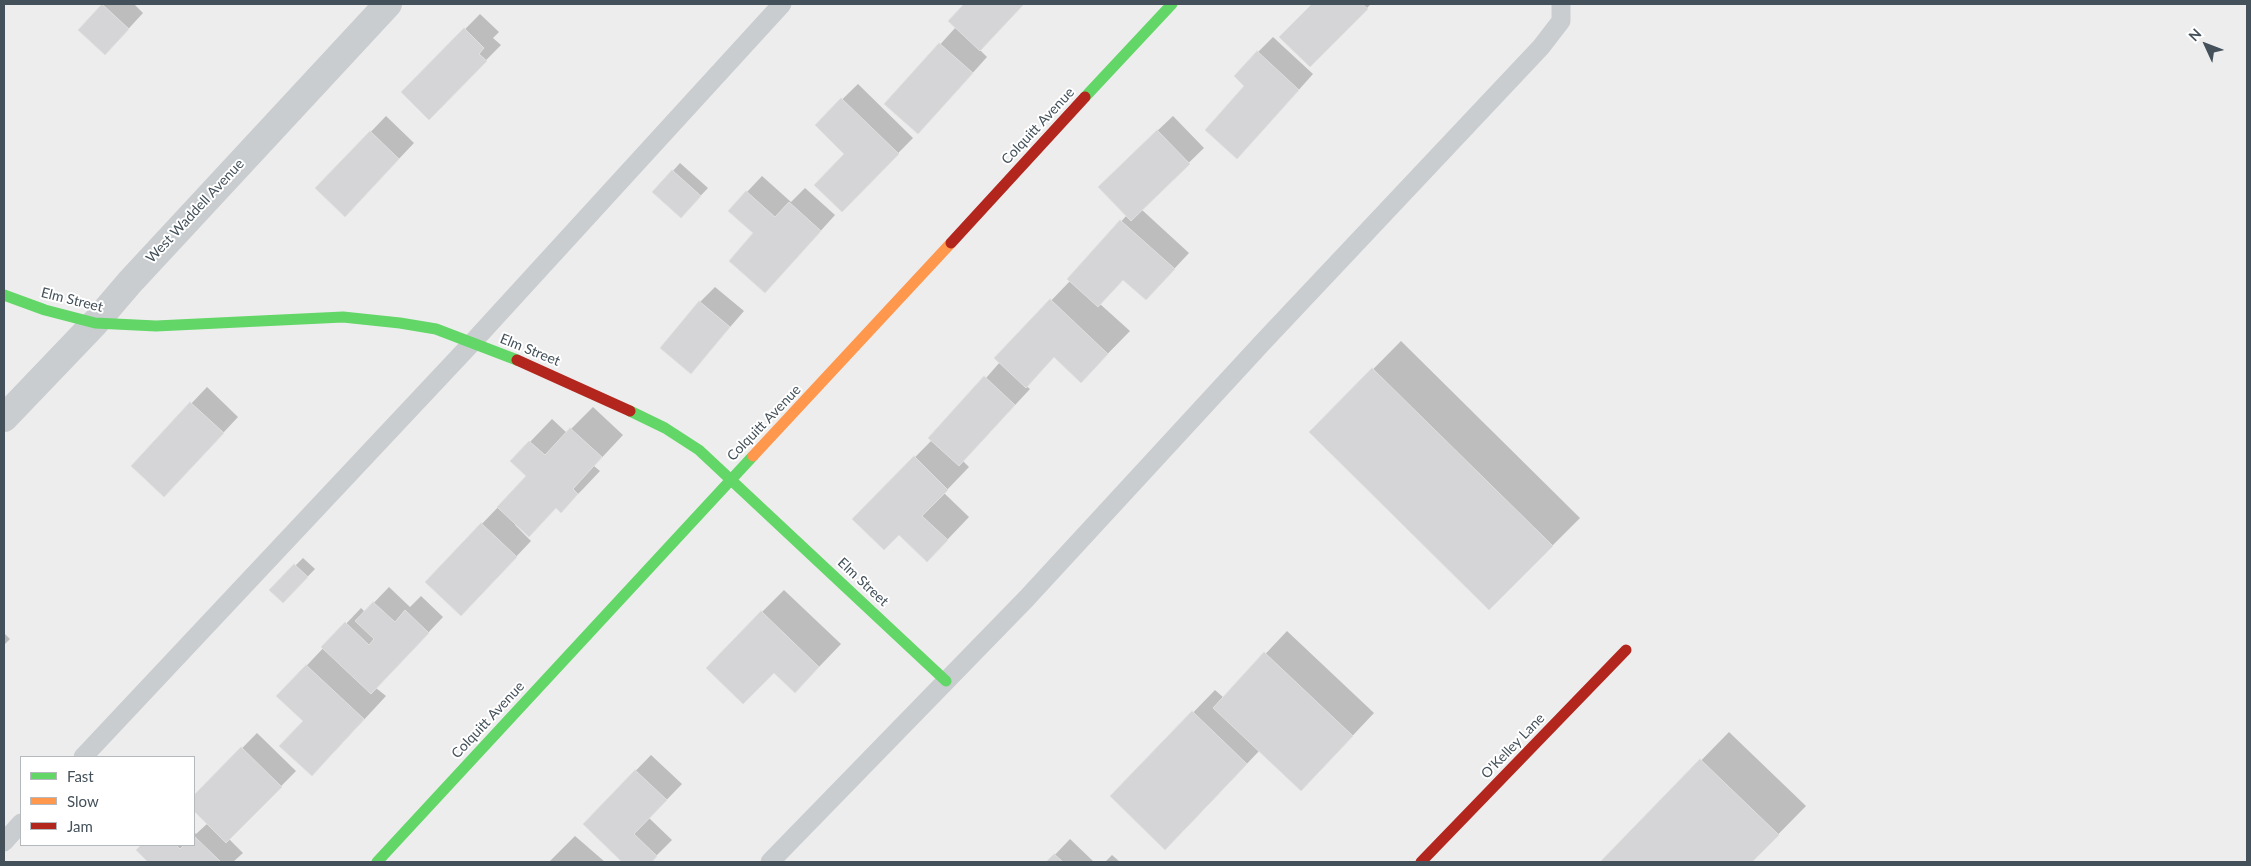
<!DOCTYPE html>
<html>
<head>
<meta charset="utf-8">
<style>
  body { margin:0 }
  #map { position:relative; width:2251px; height:866px; overflow:hidden; background:#eeeded; font-family:Lato,sans-serif }
  canvas { display:block }
  .frame { position:absolute; inset:0; border:5px solid #44515a; pointer-events:none }
  .legend { position:absolute; left:20px; top:756px; width:175px; height:90px; box-sizing:border-box; background:#fff; border:1px solid #b4b9bd; margin:0; padding:6px 9px; list-style:none; font-size:15px; color:#44515a }
  .legend li { display:flex; align-items:center; gap:10px; height:25px }
  .legend b { width:25px; border:1px solid #b4b9bd }
  .north { position:absolute; left:2181px; top:20px; width:50px; height:50px; -webkit-text-stroke:4px #fff; paint-order:stroke; rotate:313deg; font-size:14px; font-weight:700; line-height:20px; text-align:center; color:#44515a }
  .north::after { content:''; display:block; margin:auto; width:18px; height:22px; background:#44515a; clip-path:polygon(50% 0,100% 100%,50% 72%,0 100%) }
</style>
</head>
<body>
<div id="map">
<canvas width="2251" height="866"></canvas>
<div class="frame"></div>
<ul class="legend">
<li><b style="height:6px;background:#63d668"></b>Fast</li>
<li><b style="height:6px;background:#ff974d"></b>Slow</li>
<li><b style="height:6px;background:#b3261e"></b>Jam</li>
</ul>
<div class="north">N</div>
</div>
<script>
const ctx = document.querySelector('canvas').getContext('2d');
ctx.lineJoin = 'round';
function fill(path, color) {
  ctx.fillStyle = color;
  ctx.fill(path, 'evenodd');
}
function shape(rows) {
  const path = new Path2D();
  for (const r of rows) {
    path.moveTo(r[0], r[1]);
    for (let i = 2; i < r.length; i += 2) path.lineTo(r[i], r[i + 1]);
  }
  return path;
}
function stroke(path, color, width, dash) {
  ctx.strokeStyle = color;
  ctx.lineWidth = width;
  ctx.lineCap = dash ? 'butt' : 'round';
  ctx.setLineDash(dash || []);
  ctx.stroke(path);
}
function label(font, color, halo, rows, align = 'center') {
  ctx.font = font + ' Lato,sans-serif';
  ctx.lineWidth = 4;
  ctx.setLineDash([]);
  ctx.textBaseline = 'middle';
  ctx.strokeStyle = halo;
  ctx.fillStyle = color;
  for (const [text, x, y, turn = 0] of rows) {
    ctx.save();
    ctx.translate(x, y);
    ctx.rotate((+turn || 0) * Math.PI / 180);
    ctx.textAlign = isNaN(turn) ? turn : align;
    if (halo) ctx.strokeText(text, 0, 0);
    ctx.fillText(text, 0, 0);
    ctx.restore();
  }
}
const shadow = shape([
  [103,4,134,4,143,13,120,38,80,30],
  [966,4,1024,4,980,50,987,57,933,117,886,104,956,27,950,21],
  [1314,4,1371,4,1310,65,1281,37],
  [480,14,499,32,493,38,501,45,429,118,403,92],
  [1273,37,1313,74,1252,142,1246,86,1258,52],
  [858,84,913,138,857,195,846,154,816,125],
  [386,116,414,143,360,200,317,188],
  [1173,116,1204,148,1141,209,1189,253,1146,299,1124,279,1100,304,1130,331,1081,381,1055,356,1026,386,1030,389,963,461,969,467,944,493,969,517,927,561,899,533,854,519,932,440,1000,362,996,358,1070,281,1069,279,1127,215,1115,171],
  [680,163,708,188,688,209,654,192],
  [762,176,791,202,805,188,835,215,780,276,755,233,747,192],
  [715,287,744,311,691,372,700,302],
  [1401,341,1580,518,1489,609,1311,432],
  [207,387,238,417,179,480,132,466],
  [593,407,623,435,594,466,600,471,583,489,561,511,556,507,516,523,515,525,531,541,476,599,426,582,528,476,512,461,530,442,552,419,567,433],
  [303,558,315,569,283,602,271,590],
  [389,587,410,607,421,596,443,617,376,688,386,696,334,752,278,696,361,608,365,612],
  [784,590,841,644,817,669,774,671,762,612],
  [1287,631,1374,713,1323,767,1260,750,1188,826,1112,796,1215,690,1224,698],
  [4,633,10,639,4,645],
  [1729,732,1806,806,1751,862,1602,862],
  [257,733,296,771,229,839,243,853,233,862,150,862,138,850,143,845,194,845,194,832,196,834,208,823,194,809,194,797],
  [651,755,682,784,649,818,672,840,650,862,624,862,584,824],
  [575,836,605,862,549,862],
  [1070,839,1094,862,1048,862],
  [1112,855,1120,862,1105,862]
]);
const building = shape([
  [102,4,129,29,105,55,78,30,102,4],
  [964,4,1024,4,980,51,948,21,964,4],
  [1312,4,1362,4,1368,9,1310,67,1279,37,1312,4],
  [464,28,484,48,479,54,487,61,429,120,401,92,464,28],
  [939,43,973,73,918,134,884,104,939,43],
  [1257,51,1299,90,1237,159,1205,130,1244,86,1234,76,1257,51],
  [841,98,899,154,842,212,814,185,844,154,815,125,841,98],
  [1157,130,1190,164,1131,221,1098,187,1157,130],
  [370,131,399,159,345,217,315,188,370,131],
  [672,170,701,196,681,218,652,192,672,170],
  [746,191,775,217,789,202,821,231,765,293,729,261,753,233,728,211,746,191],
  [1120,220,1175,269,1146,300,1123,280,1098,307,1067,279,1120,220],
  [1050,299,1108,354,1081,383,1054,357,1026,388,994,358,1050,299],
  [699,301,730,327,691,374,660,348,699,301],
  [1372,368,1553,546,1489,610,1309,432,1372,368],
  [984,376,1015,405,959,466,928,438,984,376],
  [190,402,224,433,164,497,131,466,190,402],
  [570,428,602,457,573,489,578,494,561,513,556,508,529,537,497,507,526,476,510,461,529,441,545,455,570,428],
  [914,456,948,490,922,516,948,540,927,562,899,535,884,550,852,519,914,456],
  [481,523,517,557,461,616,425,582,481,523],
  [294,564,308,577,283,603,269,590,294,564],
  [373,602,395,622,405,610,429,633,371,694,321,647,345,622,369,645,374,639,355,621,373,602],
  [761,611,819,667,795,693,774,673,743,704,706,668,761,611],
  [1264,652,1353,736,1301,791,1213,708,1264,652],
  [306,665,364,719,312,776,279,746,303,721,276,696,306,665],
  [1192,711,1247,764,1165,850,1110,796,1192,711],
  [241,747,282,787,226,843,194,811,194,795,241,747],
  [1700,759,1779,835,1752,862,1600,862,1700,759],
  [635,770,667,800,634,834,657,856,652,862,622,862,583,824,635,770],
  [194,836,221,862,148,862,136,850,141,845,176,845,180,849,184,845,194,845,194,836],
  [1054,854,1063,862,1046,862,1054,854]
]);
const lane = shape([
  [83,757,471,344,782,4],
  [4,842,21,823],
  [770,862,1026,599,1263,342,1541,47,1561,21,1561,4]
]);
const street = shape([
  [4,418,95,323,130,282,388,4]
]);
const fast = shape([
  [1085,97,1172,4],
  [4,295,45,310,95,323,156,326,343,317,400,323,436,329,517,360],
  [630,411,665,428,699,450,946,681],
  [377,862,753,456]
]);
const slow = shape([
  [753,456,951,243]
]);
const jam = shape([
  [951,243,1085,97],
  [517,360,630,411],
  [1421,862,1626,650]
]);
const streetNames = [
  ["Colquitt Avenue",1038,126,-47],
  ["West Waddell Avenue",195,211,-47],
  ["Elm Street",72,300,14],
  ["Elm Street",530,350,22],
  ["Colquitt Avenue",764,423,-46],
  ["Elm Street",863,582,43],
  ["Colquitt Avenue",488,720,-47],
  ["O'Kelley Lane",1513,746,-46]
];
fill(shadow, '#0003');
fill(building, '#d5d5d7');
stroke(building, '#dfdfe0', 1);
stroke(lane, '#c9cdcf', 19);
stroke(street, '#c9cdcf', 28);
stroke(fast, '#63d668', 11);
stroke(slow, '#ff974d', 11);
stroke(jam, '#b3261e', 11);
label('14px', '#44515a', '#fff', streetNames);
</script>
</body>
</html>
